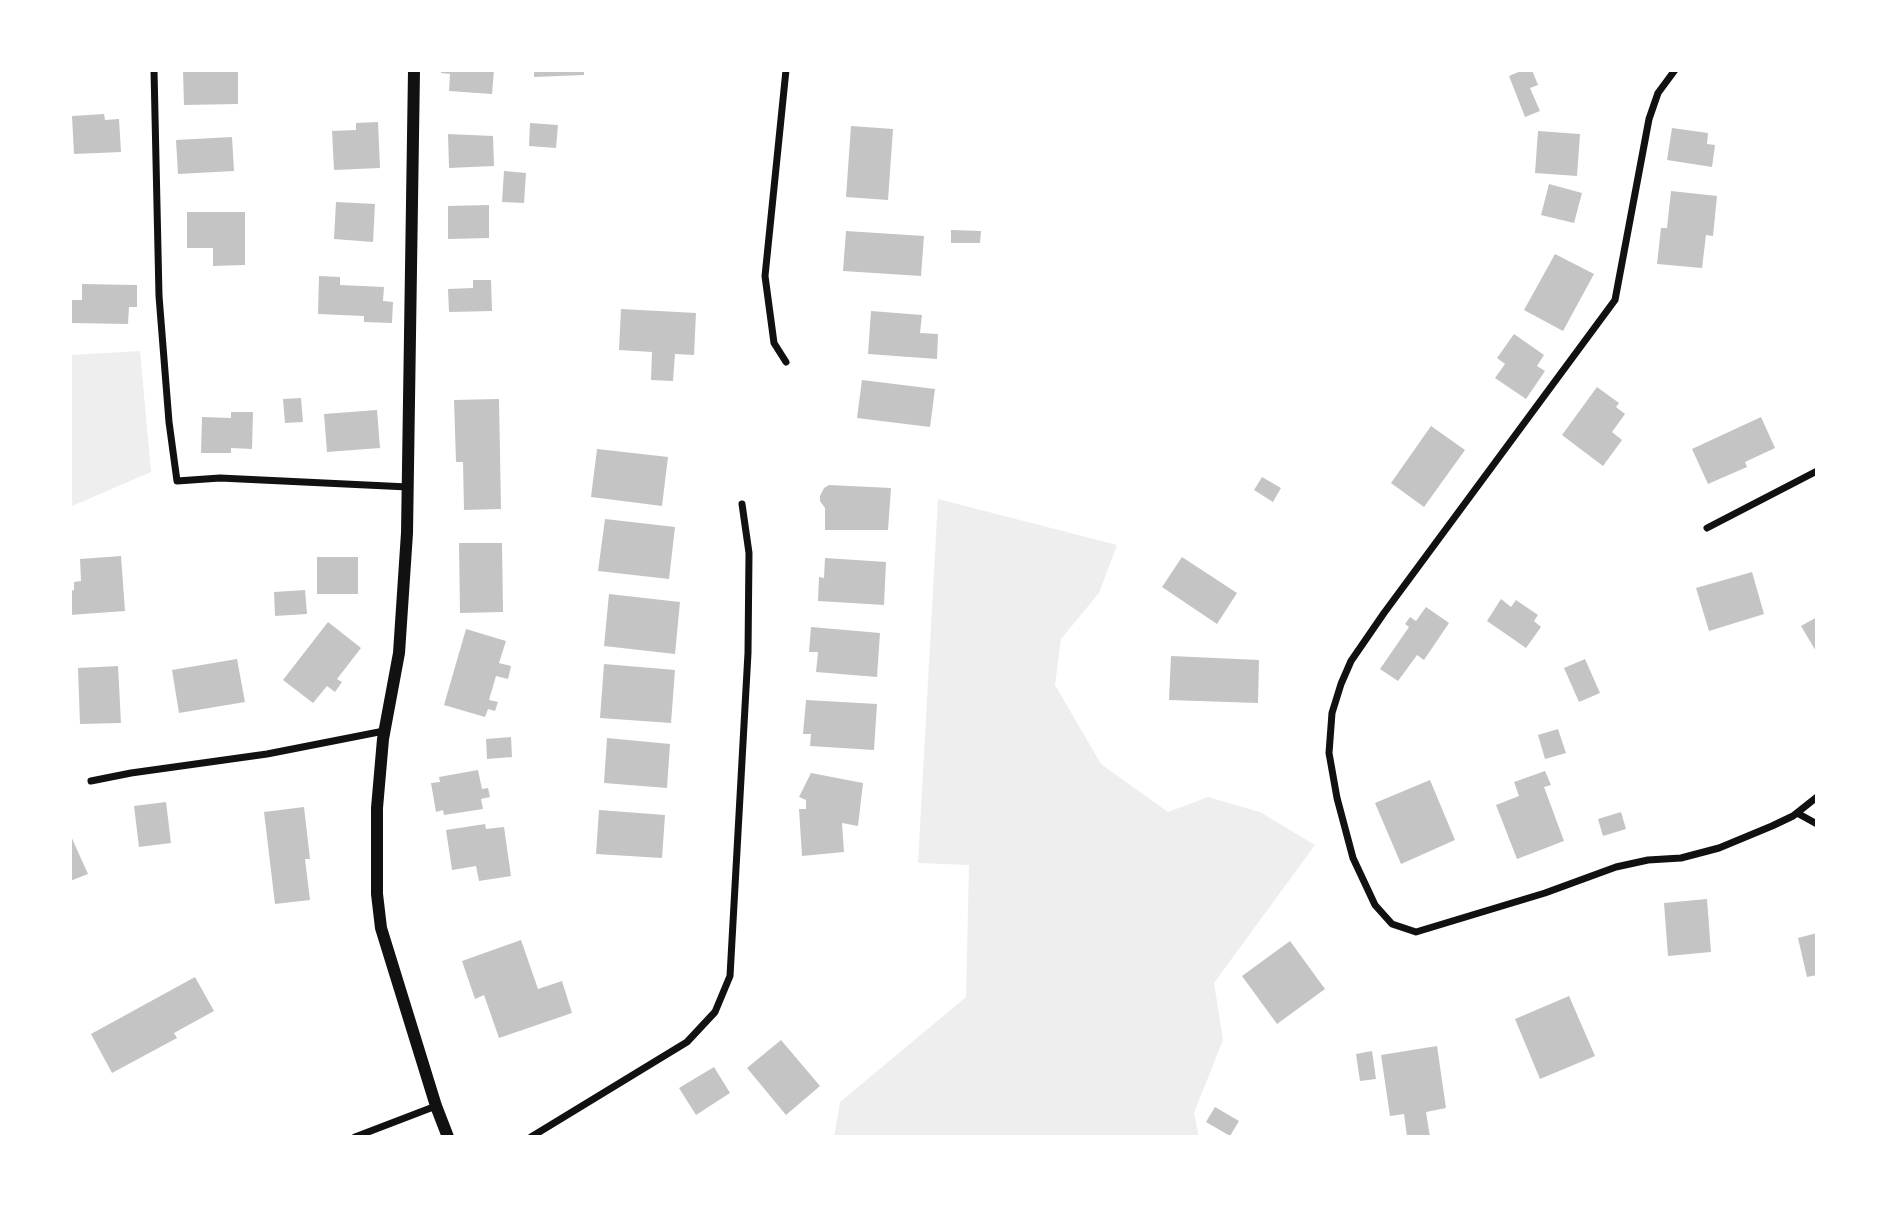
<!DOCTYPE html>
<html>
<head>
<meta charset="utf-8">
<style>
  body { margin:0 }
  #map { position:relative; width:1887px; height:1207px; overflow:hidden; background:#fff; font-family:Lato,sans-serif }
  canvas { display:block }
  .frame { position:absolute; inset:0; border:72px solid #fff; pointer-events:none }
</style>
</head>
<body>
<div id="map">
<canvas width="1887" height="1207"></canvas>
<div class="frame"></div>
</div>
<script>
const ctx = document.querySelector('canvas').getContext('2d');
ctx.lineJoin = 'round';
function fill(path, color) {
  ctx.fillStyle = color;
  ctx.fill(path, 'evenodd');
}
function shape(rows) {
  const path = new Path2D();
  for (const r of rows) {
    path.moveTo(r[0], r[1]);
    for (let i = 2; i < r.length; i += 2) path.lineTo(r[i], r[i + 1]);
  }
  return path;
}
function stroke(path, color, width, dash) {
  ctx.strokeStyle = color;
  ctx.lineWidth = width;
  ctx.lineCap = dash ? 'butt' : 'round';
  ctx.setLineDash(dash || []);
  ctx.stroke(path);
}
const green = shape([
  [140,351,151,472,70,507,70,355],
  [938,499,1117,545,1099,593,1061,639,1055,685,1101,764,1168,812,1208,797,1260,812,1315,845,1214,983,1223,1040,1194,1113,1199,1137,834,1137,840,1102,966,997,969,865,918,863]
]);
const building = shape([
  [183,70,238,70,238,104,184,105],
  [441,70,494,70,492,94,449,91,450,74,441,73],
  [534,70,584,70,584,75,534,77],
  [1523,70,1532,70,1538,85,1530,88,1540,111,1525,117,1509,76],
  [104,114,105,120,119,119,121,152,74,154,72,116],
  [378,122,380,168,334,170,332,131,356,130,356,123],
  [530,123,558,125,556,148,529,146],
  [851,126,893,129,888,200,846,197],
  [1672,128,1708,133,1707,144,1715,145,1712,167,1667,160],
  [1538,131,1580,134,1577,176,1535,173],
  [448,134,493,136,494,166,449,168],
  [232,137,234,171,178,174,176,140],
  [504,171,526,173,524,203,502,202],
  [1549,184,1582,193,1574,223,1541,215],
  [1671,191,1717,196,1713,236,1706,235,1702,268,1657,264,1661,228,1667,228],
  [336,202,375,204,373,242,334,239],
  [489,205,489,238,448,239,448,206],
  [187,212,245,212,245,265,213,266,213,248,187,248],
  [951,230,981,231,980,243,951,243],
  [846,231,924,236,921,276,843,271],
  [1555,254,1594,274,1563,331,1524,310],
  [319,276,340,277,340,285,384,287,383,301,393,302,392,323,364,322,364,316,318,314],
  [473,280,491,280,492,311,449,312,448,289,473,288],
  [82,284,137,285,137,307,129,307,128,324,70,323,70,300,82,300],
  [621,309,696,313,694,355,675,354,673,381,651,380,652,352,619,350],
  [871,311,922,315,920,333,938,334,937,359,868,354],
  [1514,334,1544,355,1537,366,1545,371,1526,399,1495,378,1505,364,1497,358],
  [862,380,935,389,930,427,857,418],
  [1597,387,1619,403,1616,407,1625,414,1612,432,1622,440,1603,466,1562,435],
  [301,398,303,422,285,423,283,399],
  [499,399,501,509,464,510,463,462,456,462,454,400],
  [377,410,380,448,327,452,324,414],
  [231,412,253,412,252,449,231,448,231,453,201,453,202,417,231,418],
  [1761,417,1775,448,1745,462,1747,467,1708,484,1692,449],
  [1431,426,1465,450,1424,507,1391,483],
  [597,449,668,457,662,506,591,497],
  [1262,477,1281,488,1273,502,1254,490],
  [829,485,891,488,888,530,825,530,825,508,820,501,820,496,824,488],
  [605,519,675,527,669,579,598,571],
  [459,543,502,543,503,612,460,613],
  [121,556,125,611,70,615,70,591,74,590,74,582,81,581,80,559],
  [317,557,358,557,358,594,317,594],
  [1182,557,1237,593,1217,624,1162,587],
  [825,558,886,562,884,605,818,601,819,577,824,578],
  [1752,572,1764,614,1709,631,1696,588],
  [305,590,307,614,275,616,274,592],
  [609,594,680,602,675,654,604,646],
  [1501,599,1511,607,1516,600,1538,615,1534,621,1541,627,1526,648,1487,621],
  [1426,607,1449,623,1424,660,1417,655,1398,681,1380,669,1409,627,1405,624,1410,617,1416,621],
  [1817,617,1817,653,1801,626],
  [328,622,361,648,337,679,342,682,335,692,327,686,313,703,283,680],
  [811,627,880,633,877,677,816,672,818,652,809,652],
  [466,629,506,641,499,663,511,666,508,679,496,676,489,700,498,702,495,711,488,709,485,717,444,705],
  [1171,656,1259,660,1258,703,1169,700],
  [237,659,245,702,179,713,172,670],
  [1585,659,1600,693,1579,702,1564,668],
  [604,664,675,670,671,723,600,718],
  [118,666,121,723,80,724,78,668],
  [806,700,877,704,874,750,810,746,811,734,803,734],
  [1558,729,1566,753,1545,759,1538,735],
  [511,737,512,757,487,759,486,739],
  [607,738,670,744,667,788,604,783],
  [478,770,482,789,488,788,490,797,481,799,483,809,444,815,443,810,436,812,431,783,440,782,439,777],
  [1545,771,1551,785,1544,787,1564,841,1517,859,1496,805,1519,796,1514,782],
  [811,773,863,783,858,826,842,823,844,852,802,856,799,809,806,809,806,800,799,797],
  [1430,780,1455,840,1401,864,1375,803],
  [166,802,171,843,139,847,134,806],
  [304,807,310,859,305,859,310,900,275,904,264,812],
  [599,810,665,815,662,858,596,854],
  [1621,812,1626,829,1603,836,1598,819],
  [485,824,486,829,504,827,511,876,479,881,476,866,452,870,446,830],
  [70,834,88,874,70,881],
  [1707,899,1711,952,1668,956,1664,903],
  [1817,933,1817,975,1807,977,1798,938],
  [521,940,538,989,562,981,572,1013,499,1038,484,995,475,999,462,961],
  [1290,941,1325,989,1277,1024,1242,976],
  [195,977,214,1011,174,1033,177,1038,112,1073,91,1034],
  [1569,996,1595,1056,1540,1079,1515,1019],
  [781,1040,820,1086,786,1115,747,1068],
  [1437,1046,1446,1108,1426,1112,1430,1137,1407,1137,1404,1114,1390,1116,1381,1055],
  [1372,1051,1376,1079,1360,1081,1356,1054],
  [714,1067,730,1093,696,1115,679,1088],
  [1215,1107,1239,1121,1230,1136,1206,1122]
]);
const minor = shape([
  [154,70,159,296,169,422,177,481,220,478,408,487],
  [1675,70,1658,93,1649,119,1615,300,1384,613,1351,661,1341,684,1332,713,1329,753,1337,798,1353,858,1375,905,1392,924,1416,932,1545,893,1616,867,1648,860,1681,858,1719,848,1772,826,1793,816,1817,797],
  [786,362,774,343,765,276,786,70],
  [1707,528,1817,471],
  [91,781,131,773,267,754,384,731],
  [1797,813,1817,824],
  [355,1137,436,1106],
  [531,1137,687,1042,715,1012,730,976,748,653,749,553,742,504]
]);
const tertiary = shape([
  [414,70,407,533,399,653,383,739,377,808,377,894,381,928,436,1106,448,1137]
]);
fill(green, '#eee');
fill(building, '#c4c4c4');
stroke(minor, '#111', 7);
stroke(tertiary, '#111', 12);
</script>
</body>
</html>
